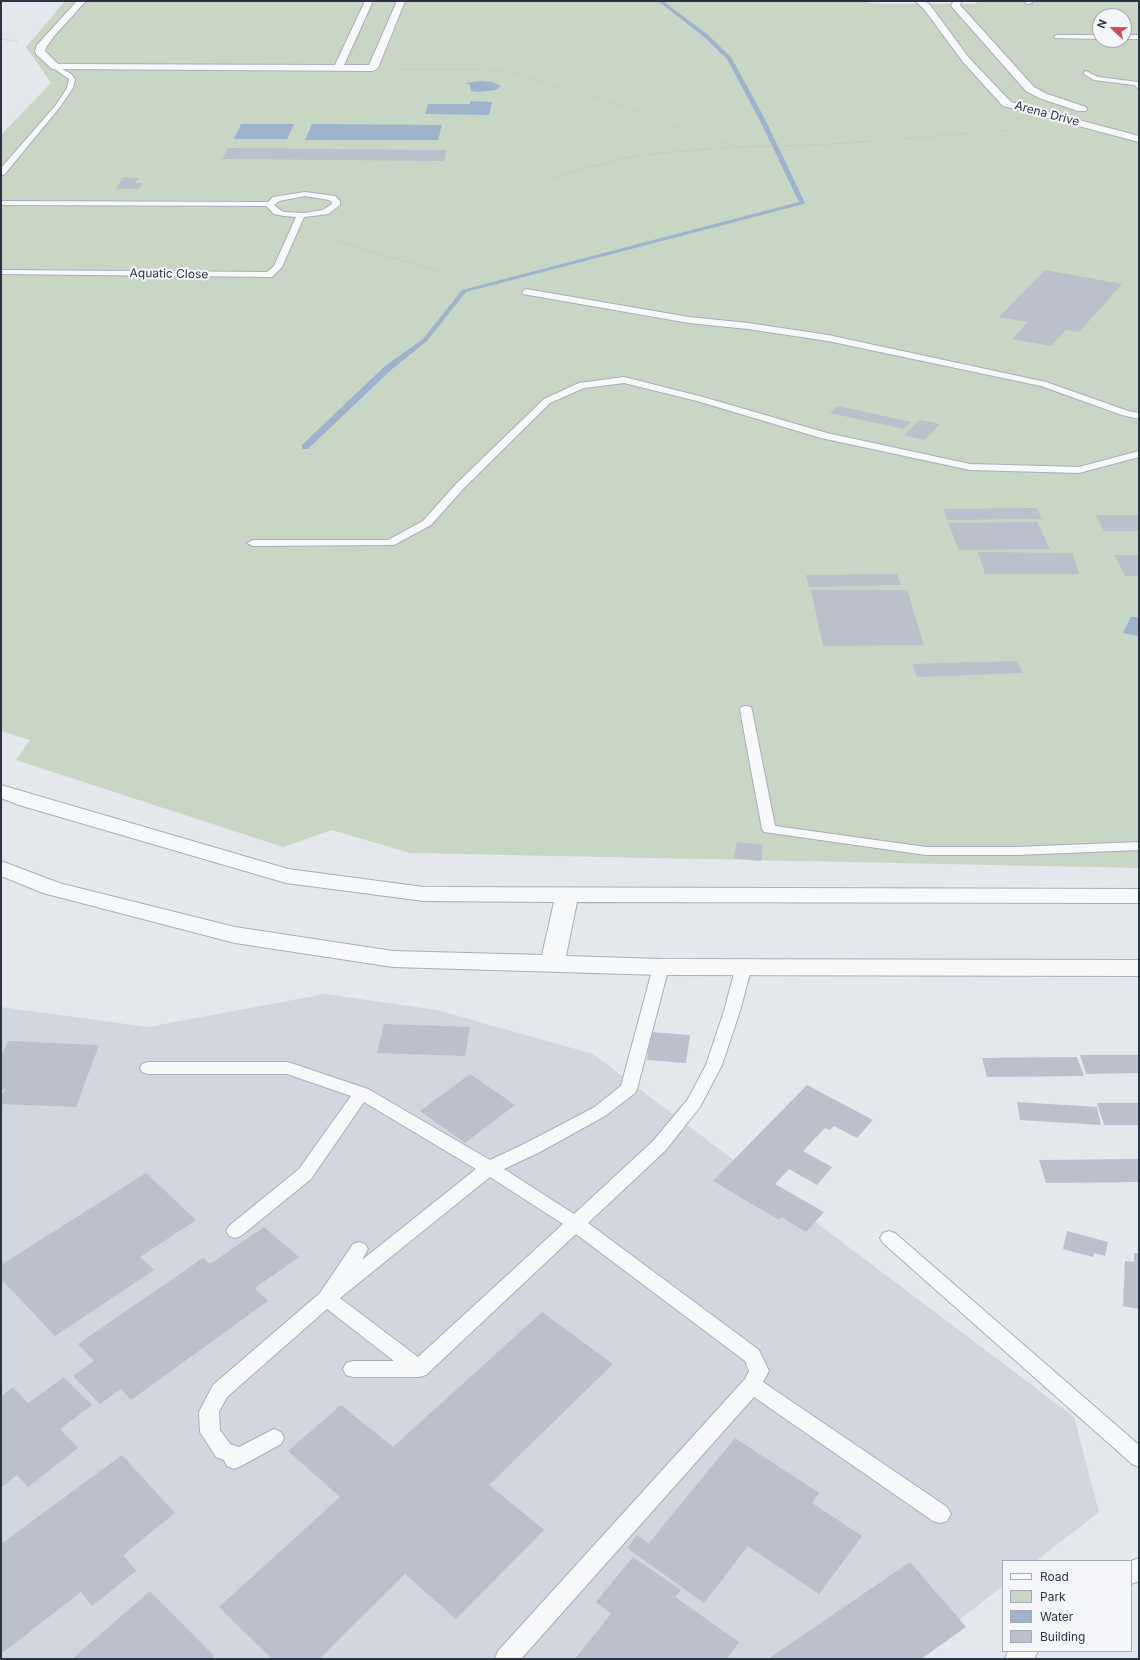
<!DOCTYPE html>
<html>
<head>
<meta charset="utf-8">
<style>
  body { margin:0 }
  #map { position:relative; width:1140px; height:1660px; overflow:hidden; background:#e4e7ec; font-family:Inter,sans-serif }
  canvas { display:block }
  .frame { position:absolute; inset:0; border:2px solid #2b3445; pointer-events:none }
  .legend { position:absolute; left:1002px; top:1560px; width:130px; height:92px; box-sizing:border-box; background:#f4f6f9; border:1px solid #a4a8b1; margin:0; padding:5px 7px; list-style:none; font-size:12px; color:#2b3445 }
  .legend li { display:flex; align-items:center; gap:8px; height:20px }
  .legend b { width:20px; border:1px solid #a4a8b1 }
  .north { position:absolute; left:1092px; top:8px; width:40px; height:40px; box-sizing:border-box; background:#f4f6f9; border:1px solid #a4a8b1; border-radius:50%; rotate:292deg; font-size:11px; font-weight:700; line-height:16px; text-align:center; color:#2b3445 }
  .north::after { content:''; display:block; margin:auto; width:14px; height:18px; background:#d1495b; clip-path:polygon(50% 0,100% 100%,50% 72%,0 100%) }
</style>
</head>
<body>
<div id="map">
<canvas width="1140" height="1660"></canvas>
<div class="frame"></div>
<ul class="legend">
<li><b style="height:5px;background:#f7f8fa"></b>Road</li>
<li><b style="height:11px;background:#c9d6c5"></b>Park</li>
<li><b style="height:11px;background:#9fb4cc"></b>Water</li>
<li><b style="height:11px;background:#bbc0ca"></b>Building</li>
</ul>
<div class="north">N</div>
</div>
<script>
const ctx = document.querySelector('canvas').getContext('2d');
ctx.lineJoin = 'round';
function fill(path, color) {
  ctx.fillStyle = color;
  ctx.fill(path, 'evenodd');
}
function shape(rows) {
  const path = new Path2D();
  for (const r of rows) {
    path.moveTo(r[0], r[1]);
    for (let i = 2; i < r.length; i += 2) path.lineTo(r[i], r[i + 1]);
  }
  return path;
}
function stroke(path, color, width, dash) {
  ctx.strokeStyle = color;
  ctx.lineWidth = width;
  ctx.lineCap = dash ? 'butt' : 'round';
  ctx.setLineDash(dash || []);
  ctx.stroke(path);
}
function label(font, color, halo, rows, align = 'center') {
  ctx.font = font + ' Inter,sans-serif';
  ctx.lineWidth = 4;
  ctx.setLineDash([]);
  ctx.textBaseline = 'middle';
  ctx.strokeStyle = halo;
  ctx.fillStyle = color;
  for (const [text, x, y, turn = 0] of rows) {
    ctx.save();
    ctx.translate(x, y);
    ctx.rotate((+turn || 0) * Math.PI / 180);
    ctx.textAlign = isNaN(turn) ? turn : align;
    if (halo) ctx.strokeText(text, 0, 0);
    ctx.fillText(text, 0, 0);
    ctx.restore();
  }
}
const built = shape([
  [325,994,437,1010,593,1054,1074,1417,1099,1512,1036,1561,1003,1561,1003,1586,908,1659,1,1659,1,1007,148,1027]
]);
const green = shape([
  [65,1,863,1,875,4,975,4,978,1,1139,1,1139,868,410,853,332,830,283,847,16,760,30,740,1,731,1,135,51,83,26,47],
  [1100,16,1124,16,1124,40,1100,40]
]);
const water = shape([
  [481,81,492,82,501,86,496,90,479,92,471,91,470,85,466,83],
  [470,101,492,102,489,115,425,114,428,104,470,104],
  [241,124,294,124,287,139,234,139],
  [312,124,442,125,438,140,305,140],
  [1131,617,1139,617,1139,636,1123,633]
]);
const stream = shape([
  [658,1,663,1,707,34,731,57,766,121,805,203,804,204,466,292,427,341,391,370,308,449,302,449,302,445,385,366,423,339,462,290,799,202,760,121,727,59,703,36,658,1]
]);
const building = shape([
  [228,148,446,150,444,161,222,159],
  [123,177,139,178,135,183,142,183,139,189,116,189],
  [1045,270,1122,284,1079,332,1066,330,1051,346,1012,339,1028,322,999,317],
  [838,406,911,422,904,429,830,413],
  [919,420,940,424,925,440,904,435],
  [1037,508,1042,519,947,520,943,509],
  [1096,515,1139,515,1139,531,1104,531],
  [1037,522,1050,549,959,550,948,523],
  [978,552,1073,553,1079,574,985,574],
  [1114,555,1139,555,1139,576,1125,576],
  [897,574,901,585,809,587,806,575],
  [811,590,907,590,924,645,823,646],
  [1017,661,1023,673,917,677,912,664],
  [737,842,763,845,761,861,734,858],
  [384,1024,470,1027,465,1056,377,1053],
  [651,1032,690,1035,686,1063,647,1060],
  [8,1041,99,1045,76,1107,1,1104,1,1097,5,1089,1,1089,1,1057],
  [1080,1055,1139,1055,1139,1073,1086,1074],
  [1077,1057,1084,1076,987,1077,982,1058],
  [470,1074,515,1105,465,1143,420,1111],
  [807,1085,873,1120,857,1138,834,1126,830,1130,825,1128,803,1151,832,1167,817,1185,789,1169,775,1184,824,1212,806,1232,782,1217,779,1220,713,1181],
  [1017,1102,1097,1107,1101,1125,1020,1120],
  [1097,1103,1139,1103,1139,1125,1104,1125],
  [1139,1159,1139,1182,1046,1183,1039,1160],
  [146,1173,196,1220,140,1257,154,1270,55,1336,1,1279,1,1265],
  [264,1227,299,1257,255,1288,268,1301,131,1400,121,1389,100,1404,73,1376,94,1361,78,1344,203,1258,210,1264],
  [1067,1231,1108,1242,1105,1256,1094,1253,1093,1257,1063,1249],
  [1134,1253,1139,1253,1139,1309,1123,1306,1125,1261,1134,1262],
  [542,1312,613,1364,489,1485,544,1530,456,1619,405,1574,319,1659,272,1659,219,1607,340,1497,288,1451,341,1405,393,1447],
  [64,1377,92,1405,60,1429,78,1448,28,1487,17,1475,1,1488,1,1396,13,1387,28,1403],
  [735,1438,819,1493,812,1503,862,1536,819,1594,748,1546,704,1603,627,1548,637,1535,649,1543],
  [122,1455,175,1513,123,1555,136,1571,92,1606,81,1592,1,1654,1,1544],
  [633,1557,681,1590,675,1597,739,1642,727,1659,575,1659,611,1614,596,1602],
  [910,1562,966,1627,921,1659,768,1659],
  [150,1591,214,1656,211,1659,72,1659]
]);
const pathFar1 = shape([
  [1,39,18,42],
  [398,69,503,70,626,107,696,135,722,143],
  [847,143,1013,130]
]);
const path = shape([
  [719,142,738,147,815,145,861,142],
  [543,181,618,159,661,153,734,147],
  [325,234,333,240,438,271]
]);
const lane = shape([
  [1025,1,1031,1,1032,3,1027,4,1025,1],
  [1057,35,1100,35,1100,39,1055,38,1054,37,1057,35],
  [1124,35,1139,35,1139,39,1124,39,1124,35],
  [55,65,71,74,75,79,73,88,60,107,4,175,1,175,1,168,56,105,67,88,69,79,53,68,53,66,55,65],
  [1086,71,1098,77,1138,82,1139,89,1134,85,1094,80,1084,74,1084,72,1086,71],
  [305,192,335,196,340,201,340,205,328,214,304,217,282,267,272,277,1,274,1,270,267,272,274,266,296,217,284,216,274,214,266,206,1,205,1,201,268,202,273,197,305,192],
  [305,196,329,200,332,202,332,204,323,210,304,213,284,212,280,210,274,205,279,201,305,196],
  [526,289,689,317,748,323,828,335,1046,382,1128,411,1139,413,1139,419,1122,415,1041,386,828,341,748,329,689,323,523,294,522,292,526,289],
  [624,377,703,397,827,433,970,464,1079,467,1139,451,1139,457,1079,473,970,470,821,438,697,401,624,383,584,388,550,403,464,488,431,525,394,545,253,546,247,543,253,540,388,540,423,521,456,484,544,399,579,383,624,377],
  [746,706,751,707,752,710,775,826,926,847,1017,847,1139,842,1139,850,1017,855,926,855,764,832,762,829,740,710,741,707,746,706],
  [744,961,749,962,752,966,740,1011,722,1065,700,1107,665,1151,588,1223,759,1350,769,1371,763,1382,947,1507,951,1514,947,1521,940,1523,933,1521,754,1397,521,1659,495,1659,498,1651,745,1379,749,1371,745,1361,576,1234,426,1375,419,1377,353,1377,346,1375,343,1369,346,1363,353,1361,394,1361,327,1309,227,1397,219,1412,220,1430,230,1444,239,1447,274,1429,281,1432,284,1438,281,1444,241,1466,234,1469,227,1466,224,1460,216,1457,200,1432,199,1412,213,1385,320,1293,353,1244,359,1242,365,1244,368,1249,362,1260,476,1169,364,1102,311,1179,241,1236,235,1238,229,1236,226,1231,229,1226,299,1169,351,1096,287,1074,148,1074,142,1072,140,1068,142,1064,148,1062,288,1062,368,1089,490,1160,526,1143,593,1108,621,1086,653,967,656,963,661,962,666,963,669,967,637,1089,635,1093,605,1116,538,1153,504,1169,574,1214,653,1141,688,1099,706,1065,724,1011,736,966,739,962,744,961],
  [490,1177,563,1224,418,1357,340,1298,490,1177],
  [889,1231,895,1233,1139,1445,1139,1467,1132,1464,883,1243,880,1238,883,1233,889,1231],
  [1139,1558,1139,1581,1131,1584,1131,1561,1139,1558],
  [1008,1651,1038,1651,1034,1659,1005,1659,1008,1651]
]);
const street = shape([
  [77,1,86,1,55,35,47,46,45,51,58,64,335,65,365,1,373,1,344,65,369,65,397,1,405,1,378,68,373,71,52,69,36,54,35,51,37,45,77,1],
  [915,1,925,1,930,5,969,58,1011,102,1139,136,1139,142,1003,106,963,62,924,9,915,1],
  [954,1,962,1,960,5,1034,87,1047,94,1086,107,1087,109,1086,111,1078,111,1039,98,1026,91,952,7,951,5,954,1],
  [1,785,288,869,424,887,1139,889,1139,903,577,902,566,956,661,959,1139,960,1139,976,661,975,393,967,235,943,43,893,1,876,1,861,59,883,235,927,393,951,542,955,554,902,424,901,286,883,19,805,1,798,1,785]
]);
const farStreetnames = [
  ["Arena Drive",1047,114,15],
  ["Aquatic Close",169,274,1]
];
fill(built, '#d2d6de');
fill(green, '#c9d6c5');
fill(water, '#9fb4cc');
fill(stream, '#9fb4cc');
fill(building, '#bbc0ca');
stroke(lane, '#a9aeb7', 2);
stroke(street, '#a9aeb7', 2);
stroke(pathFar1, '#c2c5cb', 1, [1.5, 1.5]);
stroke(path, '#c2c5cb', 1.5, [1.5, 1.5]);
fill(lane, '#f7f8fa');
fill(street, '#f7f8fa');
label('12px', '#2b3445', '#f4f6f9', farStreetnames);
</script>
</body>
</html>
